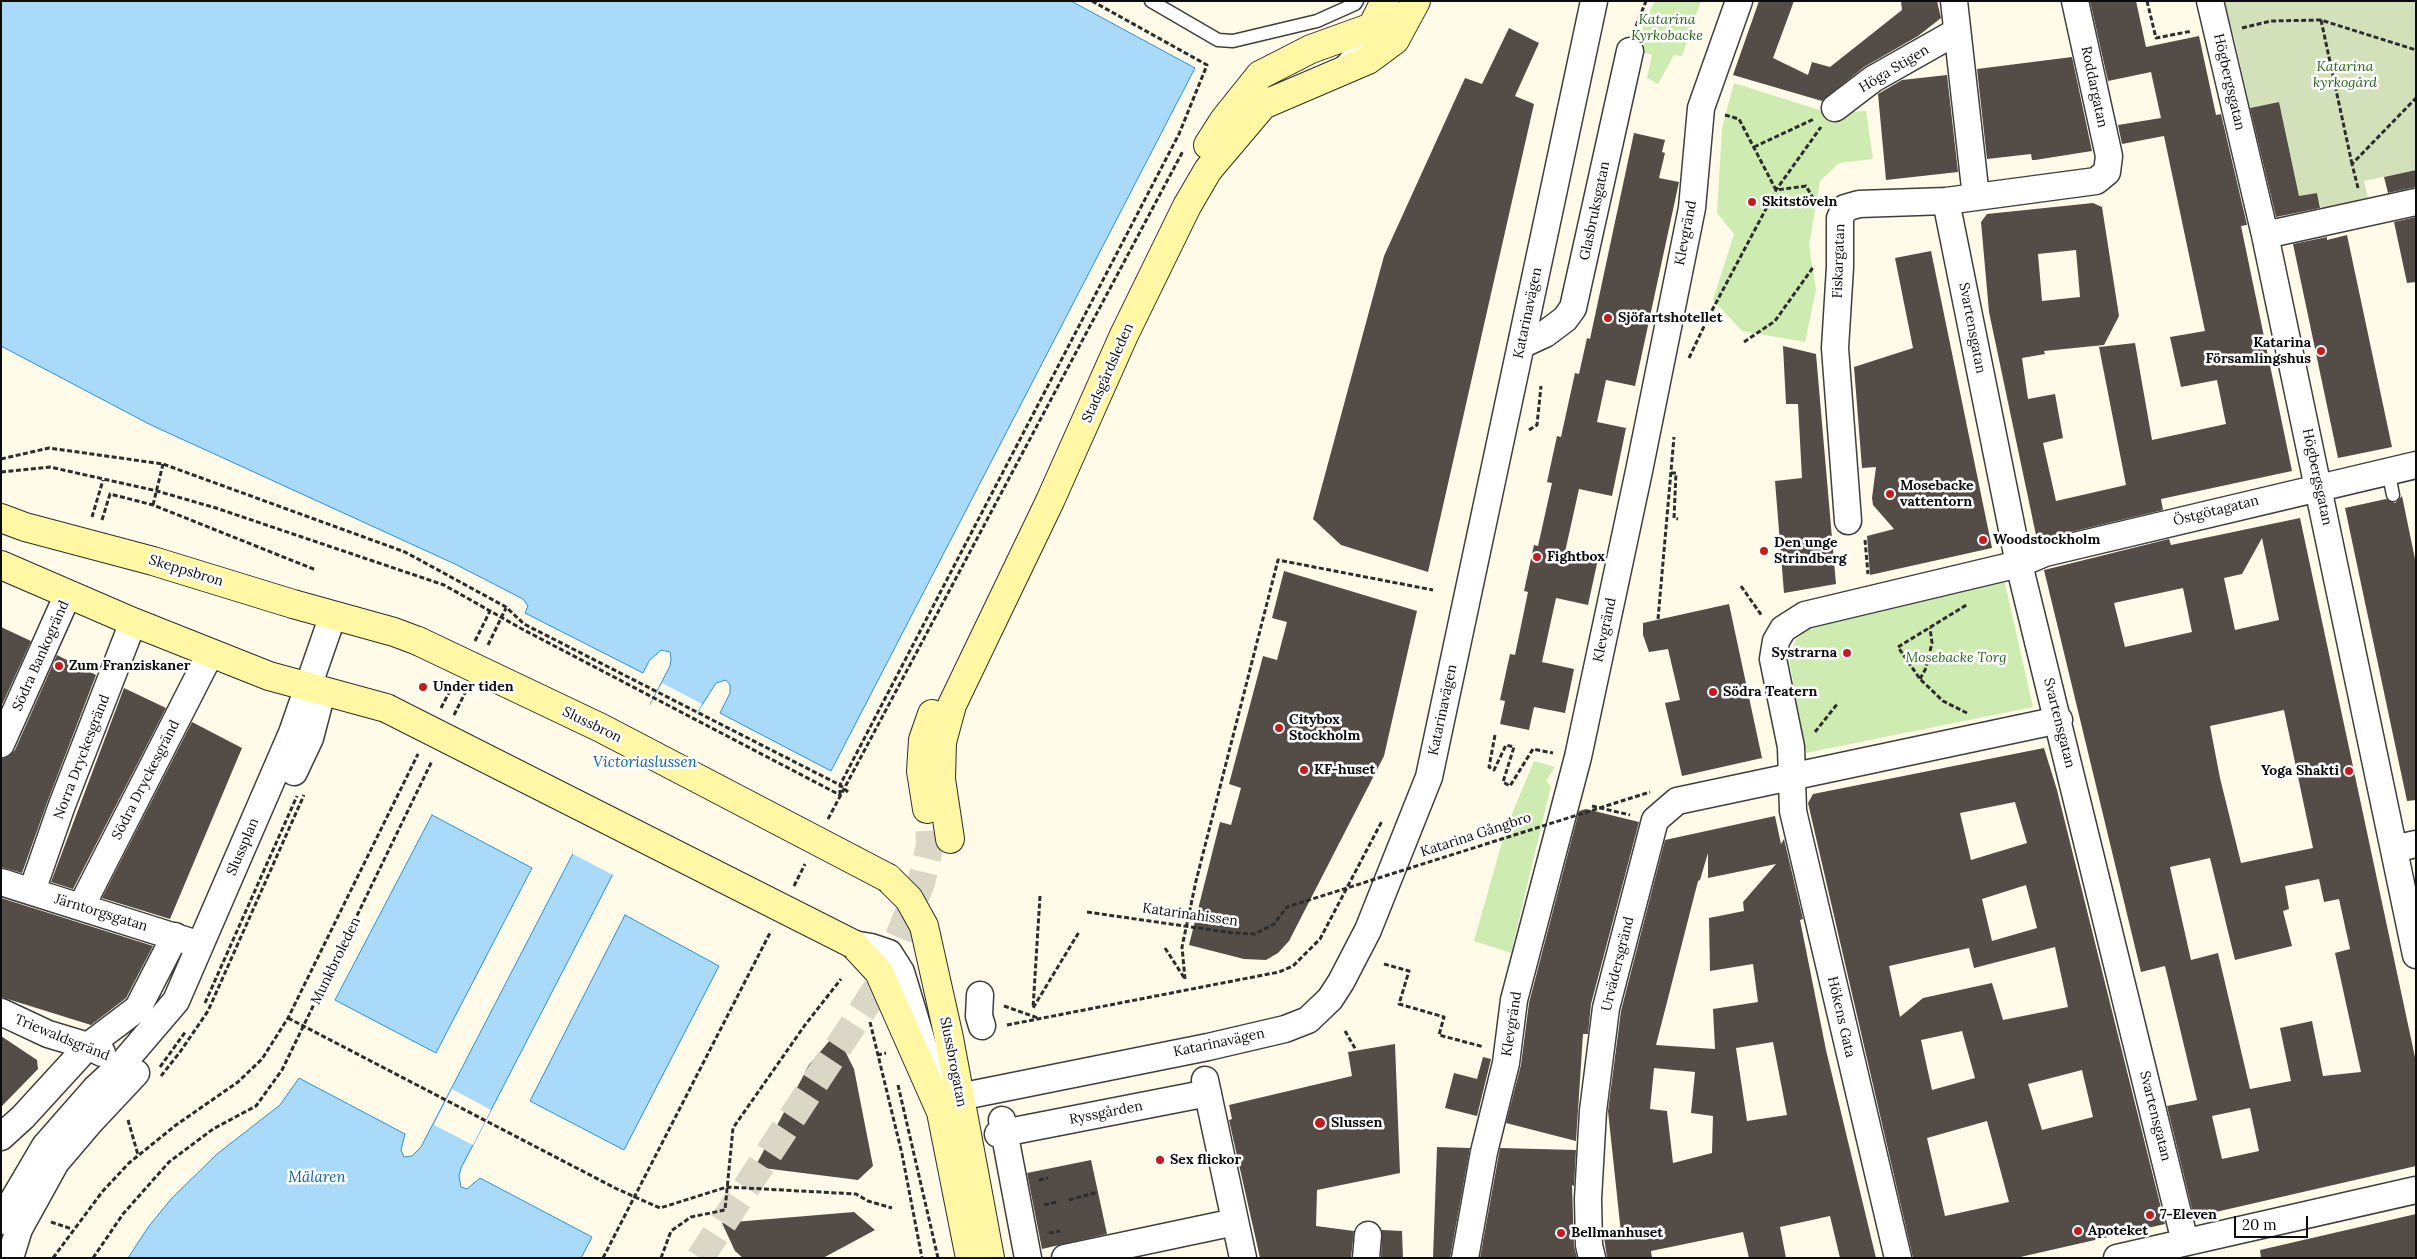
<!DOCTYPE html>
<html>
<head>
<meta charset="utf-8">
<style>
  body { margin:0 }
  #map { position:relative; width:2417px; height:1259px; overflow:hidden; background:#fffbe8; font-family:Lora,serif }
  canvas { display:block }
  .frame { position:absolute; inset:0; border:2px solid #0b0b0b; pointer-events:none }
  .scale { position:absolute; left:2234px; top:1216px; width:74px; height:22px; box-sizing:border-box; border:2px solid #0b0b0b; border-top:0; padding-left:6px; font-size:15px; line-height:18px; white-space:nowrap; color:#0b0b0b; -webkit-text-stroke:4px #fff; paint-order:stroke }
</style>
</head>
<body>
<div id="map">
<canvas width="2417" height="1259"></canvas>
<div class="frame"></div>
<div class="scale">20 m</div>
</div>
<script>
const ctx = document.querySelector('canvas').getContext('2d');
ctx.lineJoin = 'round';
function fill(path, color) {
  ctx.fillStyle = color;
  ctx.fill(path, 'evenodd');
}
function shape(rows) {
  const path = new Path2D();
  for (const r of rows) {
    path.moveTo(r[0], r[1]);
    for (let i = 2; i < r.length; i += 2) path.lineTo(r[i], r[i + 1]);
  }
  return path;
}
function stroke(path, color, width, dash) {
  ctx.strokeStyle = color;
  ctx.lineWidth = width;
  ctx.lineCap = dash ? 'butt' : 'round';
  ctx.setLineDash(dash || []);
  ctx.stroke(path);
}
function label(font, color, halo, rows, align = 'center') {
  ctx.font = font + ' Lora,serif';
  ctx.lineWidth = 5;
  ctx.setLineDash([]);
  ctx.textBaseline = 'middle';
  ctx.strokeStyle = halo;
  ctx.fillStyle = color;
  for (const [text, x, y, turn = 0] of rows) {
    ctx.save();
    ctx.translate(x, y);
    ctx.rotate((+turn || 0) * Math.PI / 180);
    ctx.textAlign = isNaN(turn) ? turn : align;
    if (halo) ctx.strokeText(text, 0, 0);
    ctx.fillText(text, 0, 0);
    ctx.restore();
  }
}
const green = shape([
  [1655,1,1701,1,1682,56,1674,55,1658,84,1647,78,1652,55,1636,50,1645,20],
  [1734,83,1829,113,1866,111,1873,159,1839,163,1820,181,1809,245,1816,290,1805,342,1742,331,1713,300,1734,234,1717,213,1722,128],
  [2004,579,2033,707,1806,753,1789,659,1796,639,1811,627],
  [1534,761,1555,767,1546,781,1551,786,1511,953,1474,941,1506,828]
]);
const cemetery = shape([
  [2224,1,2416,1,2416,170,2364,181,2368,198,2321,209,2317,193,2299,196,2279,102,2250,108,2235,41]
]);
const water = shape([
  [1,1,1071,1,1195,68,831,771,720,713,730,693,730,685,726,680,716,683,693,719,473,1145,461,1168,459,1176,461,1187,467,1189,480,1178,592,1237,581,1258,128,1258,149,1226,172,1198,217,1154,280,1105,299,1078,405,1134,401,1150,404,1157,412,1156,421,1147,670,666,671,659,670,652,661,650,649,661,643,673,525,613,528,606,523,599,455,564,151,425,1,346,1,1],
  [432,815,532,868,436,1053,335,1000,432,815],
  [625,915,719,966,624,1150,530,1101,625,915]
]);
const pier = shape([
  [662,683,702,704,690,726,692,727,615,876,571,853,647,705,650,705],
  [452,1089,491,1110,473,1145,434,1125]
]);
const building = shape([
  [1759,1,1794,1,1773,58,1808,75,1812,62,1830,67,1902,10,1901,1,1937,1,1941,18,1918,36,1864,67,1822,101,1733,75],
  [2090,1,2136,1,2146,47,2199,36,2216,115,2221,114,2247,225,2241,226,2292,471,2161,499,2163,510,2037,540,1989,312,1981,222,1987,214,2093,203,2102,207,2119,316,2104,345,2044,351,2045,354,2022,358,2028,399,2055,394,2063,438,2043,443,2056,501,2126,485,2099,347,2135,343,2152,440,2226,424,2217,380,2181,387,2170,337,2205,331,2164,136,2122,144,2118,125,2161,118,2151,72,2108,81],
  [2076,250,2080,297,2042,301,2038,254],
  [1509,28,1539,43,1515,96,1534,104,1428,572,1341,545,1313,519,1384,256,1465,78,1482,84],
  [2072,57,2092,151,2035,160,2032,160,2031,154,1987,159,1977,69],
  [1947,75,1958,172,1886,180,1878,94,1902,80],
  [2279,102,2299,196,2317,193,2320,208,2276,217,2250,108],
  [1634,133,1665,140,1662,152,1665,153,1659,178,1679,182,1635,386,1606,380,1597,422,1626,428,1612,496,1579,489,1565,552,1598,559,1588,605,1556,598,1542,662,1574,669,1565,713,1534,707,1529,730,1500,724,1505,701,1500,700,1510,654,1515,655,1528,592,1524,591,1534,545,1538,546,1552,483,1547,482,1557,436,1561,437,1575,373,1579,374,1587,338,1590,339],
  [2416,170,2416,187,2388,193,2384,177],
  [2416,217,2416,282,2407,283,2394,222],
  [2347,235,2392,447,2338,458,2293,244,2327,237,2327,240],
  [1931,251,1992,548,1870,575,1867,536,1894,529,1873,505,1872,498,1876,467,1862,468,1854,367,1913,348,1895,258],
  [1783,346,1816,354,1836,584,1784,593,1775,481,1802,478,1798,404,1786,404],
  [2402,496,2416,564,2416,800,2407,801,2345,508,2386,499,2395,503],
  [2300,518,2416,1062,2416,1166,2194,1217,2167,1106,2197,1100,2165,966,2141,972,2044,570,2169,539,2171,545],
  [2262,538,2279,620,2235,630,2224,578,2242,574],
  [2183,588,2192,632,2125,647,2114,603],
  [2284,710,2313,848,2241,863,2220,778,2210,726],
  [2210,858,2235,960,2292,946,2283,911,2289,909,2285,886,2319,879,2324,902,2339,899,2350,949,2335,953,2361,1072,2323,1076,2312,1021,2280,1028,2291,1081,2250,1089,2218,953,2191,960,2170,867],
  [2250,1108,2259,1151,2222,1159,2212,1116],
  [1284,571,1417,611,1384,756,1289,941,1278,953,1266,960,1244,959,1189,945,1220,822,1231,825,1241,788,1229,784,1263,656,1277,660,1287,622,1272,618],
  [1729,604,1762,758,1682,776,1665,703,1680,700,1668,649,1649,652,1643,635,1643,623],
  [1,627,31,641,1,707],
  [57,655,96,675,48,800,22,873,1,867,1,759,9,756,15,750],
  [124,688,166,708,73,889,51,882],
  [192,722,242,748,170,919,102,898],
  [2044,748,2057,790,2165,1224,2016,1258,1913,1258,1808,803,1813,794],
  [2015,802,2027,843,1971,860,1960,813],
  [2026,885,2037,928,1992,941,1982,899],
  [2055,947,2068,1007,2003,1020,1992,983,1923,998,1900,1017,1889,966,1969,948,1974,968],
  [1962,1031,1975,1078,1932,1090,1921,1040],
  [2082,1070,2093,1117,2042,1130,2028,1084],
  [1987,1121,2009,1202,1945,1216,1927,1138],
  [1586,809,1639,822,1591,1004,1588,1034,1583,1034,1576,1141,1506,1123,1521,1065,1529,1003,1579,811],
  [1775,816,1781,844,1784,839,1803,919,1800,920,1826,1050,1876,1258,1840,1258,1830,1216,1780,1227,1786,1258,1749,1258,1743,1232,1651,1251,1652,1258,1607,1258,1604,1237,1621,1233,1608,1111,1621,1011,1665,840],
  [1708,853,1708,878,1776,864,1743,902,1744,911,1709,918,1710,971,1753,964,1758,1002,1713,1009,1715,1049,1656,1045,1698,881,1700,880],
  [1773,1042,1787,1115,1747,1121,1736,1048],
  [1654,1068,1695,1072,1691,1113,1713,1116,1712,1153,1673,1163,1667,1111,1650,1109],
  [1,898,153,946,126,998,91,1025,1,997],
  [836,1033,854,1069,873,1166,858,1180,755,1167,809,1065],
  [1,1036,37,1060,38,1069,1,1107],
  [1395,1044,1400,1173,1317,1190,1316,1226,1354,1231,1351,1258,1260,1258,1229,1120,1232,1119,1229,1105,1352,1076,1348,1052],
  [1483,1057,1491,1059,1477,1116,1445,1108,1454,1073,1477,1079],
  [1437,1147,1470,1148,1450,1258,1433,1258],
  [1500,1148,1576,1150,1574,1186,1572,1185,1574,1246,1577,1258,1480,1258],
  [1091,1160,1107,1234,1042,1249,1027,1173],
  [854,1212,875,1230,823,1258,743,1258,735,1251,722,1223],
  [2416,1214,2416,1258,2261,1258,2260,1250],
  [1382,1230,1402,1231,1403,1258,1381,1258]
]);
const secondaryTunnel = shape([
  [700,1258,879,985,921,883,930,845,929,823]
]);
const path = shape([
  [2147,1,2156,38,2192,31],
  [2321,20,2352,164],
  [1636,26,1646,1],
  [2242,28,2271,21,2321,20,2416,50],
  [1725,115,1739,119,1776,190,1806,186,1817,205],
  [1754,147,1814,119],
  [2358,188,2352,164,2416,98],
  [1744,342,1775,321,1814,266],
  [1689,358,1709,316,1776,190,1821,127],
  [1529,430,1537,425,1541,386],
  [1,459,49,448,163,464,405,552,506,607,524,624,840,785,848,792],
  [1,472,50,467,157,491,216,508,444,585,522,629,840,795],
  [1671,473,1676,473,1674,518,1678,519],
  [153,505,163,464],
  [92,517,103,480],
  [102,520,110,494,153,505,316,570],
  [1865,540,1868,574],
  [1741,586,1762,616],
  [1658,619,1674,437],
  [475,641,490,611],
  [488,645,506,608],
  [1920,679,1926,668,1932,643,1930,628],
  [441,708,452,687],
  [1967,713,1943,701,1920,679,1898,647,1968,604],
  [454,715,466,691],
  [1815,732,1838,703],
  [1495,735,1489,767,1494,770,1506,745,1514,747,1503,782,1510,786,1533,749,1553,753],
  [840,795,840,785,1179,134,1207,65,1092,1],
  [1592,806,1630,815],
  [828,819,1183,151],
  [794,886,805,864],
  [1040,896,1033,1008,1079,932],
  [1165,948,1185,979],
  [1384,964,1409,971,1399,1004,1444,1017,1439,1035,1484,1047],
  [1185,979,1182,947,1196,881,1278,560,1433,590],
  [205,1003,297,796],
  [1004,1006,1038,1018],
  [288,1018,617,1189,660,1208,727,1187,856,1194,868,1201,892,1208],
  [870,1022,902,1154,922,1258],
  [1007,1025,1279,972,1293,966,1320,939,1382,821],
  [1345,1031,1356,1050],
  [877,1055,886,1053],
  [160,1067,186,1031],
  [161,1076,180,1052,208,1011,304,795],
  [898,1085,938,1258],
  [128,1120,138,1155],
  [1039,1180,1048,1178],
  [1069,1200,1098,1192],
  [1044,1205,1057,1202],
  [51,1222,72,1229],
  [1049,1233,1060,1231],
  [53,1258,102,1192,129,1163,176,1125,238,1082,262,1059,288,1018,418,754],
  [93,1258,123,1214,169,1162,213,1129,256,1106,282,1070,432,761],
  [603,1258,771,931],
  [661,1258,671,1231,691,1217,725,1210,733,1128,805,1025,841,979]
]);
const lane = shape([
  [1151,1,1218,40,1233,41,1317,21,1355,4,1357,1],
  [1339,66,1365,36],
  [2388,470,2393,495]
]);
const street = shape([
  [1954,1,1976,197],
  [2210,1,2265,235,2416,955],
  [1835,108,1873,79,1956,32],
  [1946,201,2019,564,2185,1242],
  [2265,235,2416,202],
  [1521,345,1545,334,1565,319,1573,308,1630,51],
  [1848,521,1835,348,1840,267,1840,218,1845,208,1859,204,1946,201,2096,181,2107,172,2109,156,2075,1],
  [1,744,68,594],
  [294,772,310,738,321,696],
  [2394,849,2416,844],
  [1,882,191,942],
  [32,891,62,805,133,622],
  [81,907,210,654],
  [853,944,871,947,889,953,901,972,923,1045,938,1075,959,1098],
  [980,995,979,1016,982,1026],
  [1,1012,48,1034,88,1046,102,1053],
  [1205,1080,1243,1258],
  [943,1110,959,1098,974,1094,1208,1047,1285,1029,1308,1020,1330,999,1341,982,1368,930,1429,777,1594,1],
  [1002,1120,1028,1258],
  [998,1134,1208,1093],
  [1,1137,23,1117,88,1046,138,1008,175,936],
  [1,1221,45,1146,95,1089,123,1063,176,1001,292,733,333,615],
  [10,1258,19,1229,56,1162,91,1121,136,1073],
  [1065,1258,1235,1222],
  [1366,1258,1368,1235],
  [1465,1258,1484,1152,1506,1063,1514,1000,1578,757,1639,471,1692,208,1701,108,1739,1],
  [1592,1258,1589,1245,1588,1199,1593,1111,1606,1008,1655,820,1677,801,2059,720],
  [1898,1258,1793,811,1791,747,1773,659,1776,641,1783,629,1805,615,2019,564,2045,553,2416,465],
  [2117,1258,2416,1190]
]);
const secondary = shape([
  [1208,145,1224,120,1260,75,1311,49,1372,27,1385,1],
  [1,518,25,527,153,561,293,604,394,632,418,641],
  [1,565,133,622,269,676,386,708],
  [927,809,921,771,923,740,932,714],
  [950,839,941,779,942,742,952,705,1050,501,1124,335,1187,206,1208,170,1263,105,1368,60,1395,40,1416,1],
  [888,878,909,899,924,926,949,1038,990,1258],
  [853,944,879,972,941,1112,970,1258]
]);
const pathBridge = shape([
  [1087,912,1233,933,1255,934,1274,924,1287,907,1650,792]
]);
const secondaryBridge = shape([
  [418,641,601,728,888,878],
  [386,708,853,944]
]);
const markers = [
  [1752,202,5,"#c11d21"],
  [1608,318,5,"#c11d21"],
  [2321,351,5,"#c11d21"],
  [1890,494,5,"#c11d21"],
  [1983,540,5,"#c11d21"],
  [1764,551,5,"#c11d21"],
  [1537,557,5,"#c11d21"],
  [1847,653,5,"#c11d21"],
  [59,666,5,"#c11d21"],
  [423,687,5,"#c11d21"],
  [1713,692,5,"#c11d21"],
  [1279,728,5,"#c11d21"],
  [1304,770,5,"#c11d21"],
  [2349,771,5,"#c11d21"],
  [1320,1123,6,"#c11d21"],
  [1160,1160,5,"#c11d21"],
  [2150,1215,5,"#c11d21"],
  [2078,1231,5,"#c11d21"],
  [1561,1233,5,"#c11d21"]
];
const parkNames = [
  ["Katarina",1667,20],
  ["Kyrkobacke",1667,36],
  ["Katarina",2345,67],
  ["kyrkogård",2345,83],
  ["Mosebacke Torg",1956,658]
];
const streetNames = [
  ["Höga Stigen",1894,69,-31],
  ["Högbergsgatan",2229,82,77],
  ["Roddargatan",2094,87,78],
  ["Glasbruksgatan",1595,211,-78],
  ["Klevgränd",1686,233,-79],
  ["Fiskargatan",1839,261,-88],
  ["Katarinavägen",1528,313,-78],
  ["Svartensgatan",1972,328,79],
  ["Stadsgårdsleden",1108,373,-66],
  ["Högbergsgatan",2317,477,78],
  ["Östgötagatan",2216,511,-14],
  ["Skeppsbron",186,571,17],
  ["Klevgränd",1605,630,-78],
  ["Södra Bankogränd",41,656,-66],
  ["Katarinavägen",1443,710,-78],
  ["Svartensgatan",2059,723,76],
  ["Slussbron",592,725,26],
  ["Norra Dryckesgränd",82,757,-69],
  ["Södra Dryckesgränd",146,780,-63],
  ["Katarina Gångbro",1476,835,-18],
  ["Slussplan",243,847,-67],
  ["Järntorgsgatan",101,913,17],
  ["Katarinahissen",1190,915,8],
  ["Munkbroleden",336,961,-64],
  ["Urvädersgränd",1618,964,-76],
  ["Hökens Gata",1841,1017,77],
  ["Klevgränd",1512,1024,-81],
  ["Triewaldsgränd",62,1038,22],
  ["Katarinavägen",1219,1043,-12],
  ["Slussbrogatan",953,1062,79],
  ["Ryssgården",1106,1113,-11],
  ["Svartensgatan",2155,1116,76]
];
const poiNames = [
  ["Skitstöveln",1762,202],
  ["Sjöfartshotellet",1618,318],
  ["Katarina",2311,343,"right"],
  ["Församlingshus",2311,359,"right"],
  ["Mosebacke",1900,486],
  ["vattentorn",1900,502],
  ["Woodstockholm",1993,540],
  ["Den unge",1774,543],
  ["Strindberg",1774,559],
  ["Fightbox",1547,557],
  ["Systrarna",1837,653,"right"],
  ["Zum Franziskaner",69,666],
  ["Under tiden",433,687],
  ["Södra Teatern",1723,692],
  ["Citybox",1289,720],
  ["Stockholm",1289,736],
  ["KF-huset",1314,770],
  ["Yoga Shakti",2339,771,"right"],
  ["Slussen",1331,1123],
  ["Sex flickor",1170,1160],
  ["7-Eleven",2160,1215],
  ["Apoteket",2088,1231],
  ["Bellmanhuset",1571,1233]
];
const waterNames = [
  ["Victoriaslussen",645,763],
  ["Mälaren",317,1178]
];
fill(green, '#ceebb1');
fill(cemetery, '#d3e1ba');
fill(water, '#aadaf9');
stroke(water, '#2e8ed4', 1);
fill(pier, '#fffbe8');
fill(building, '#544c47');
stroke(secondaryTunnel, '#dad7c7', 28, [28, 14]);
stroke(lane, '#3e3e3e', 15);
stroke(street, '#3e3e3e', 29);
stroke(secondary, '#2d2d2d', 30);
stroke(path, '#2d2d2d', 3, [5, 2.5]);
stroke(lane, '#fff', 12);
stroke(street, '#fff', 26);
stroke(secondary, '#fff7a3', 28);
stroke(secondaryBridge, '#2d2d2d', 30, []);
stroke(pathBridge, '#2d2d2d', 3, [5, 2.5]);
stroke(secondaryBridge, '#fff7a3', 28);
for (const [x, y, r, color] of markers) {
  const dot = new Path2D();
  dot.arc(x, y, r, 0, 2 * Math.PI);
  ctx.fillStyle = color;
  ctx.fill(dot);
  stroke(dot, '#fff', 2);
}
label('italic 14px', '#276519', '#fff', parkNames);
label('14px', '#0b0b0b', '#fff', streetNames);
label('bold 14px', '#0b0b0b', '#fff', poiNames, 'left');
label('italic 15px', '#0f5ea1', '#fff', waterNames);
</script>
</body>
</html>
